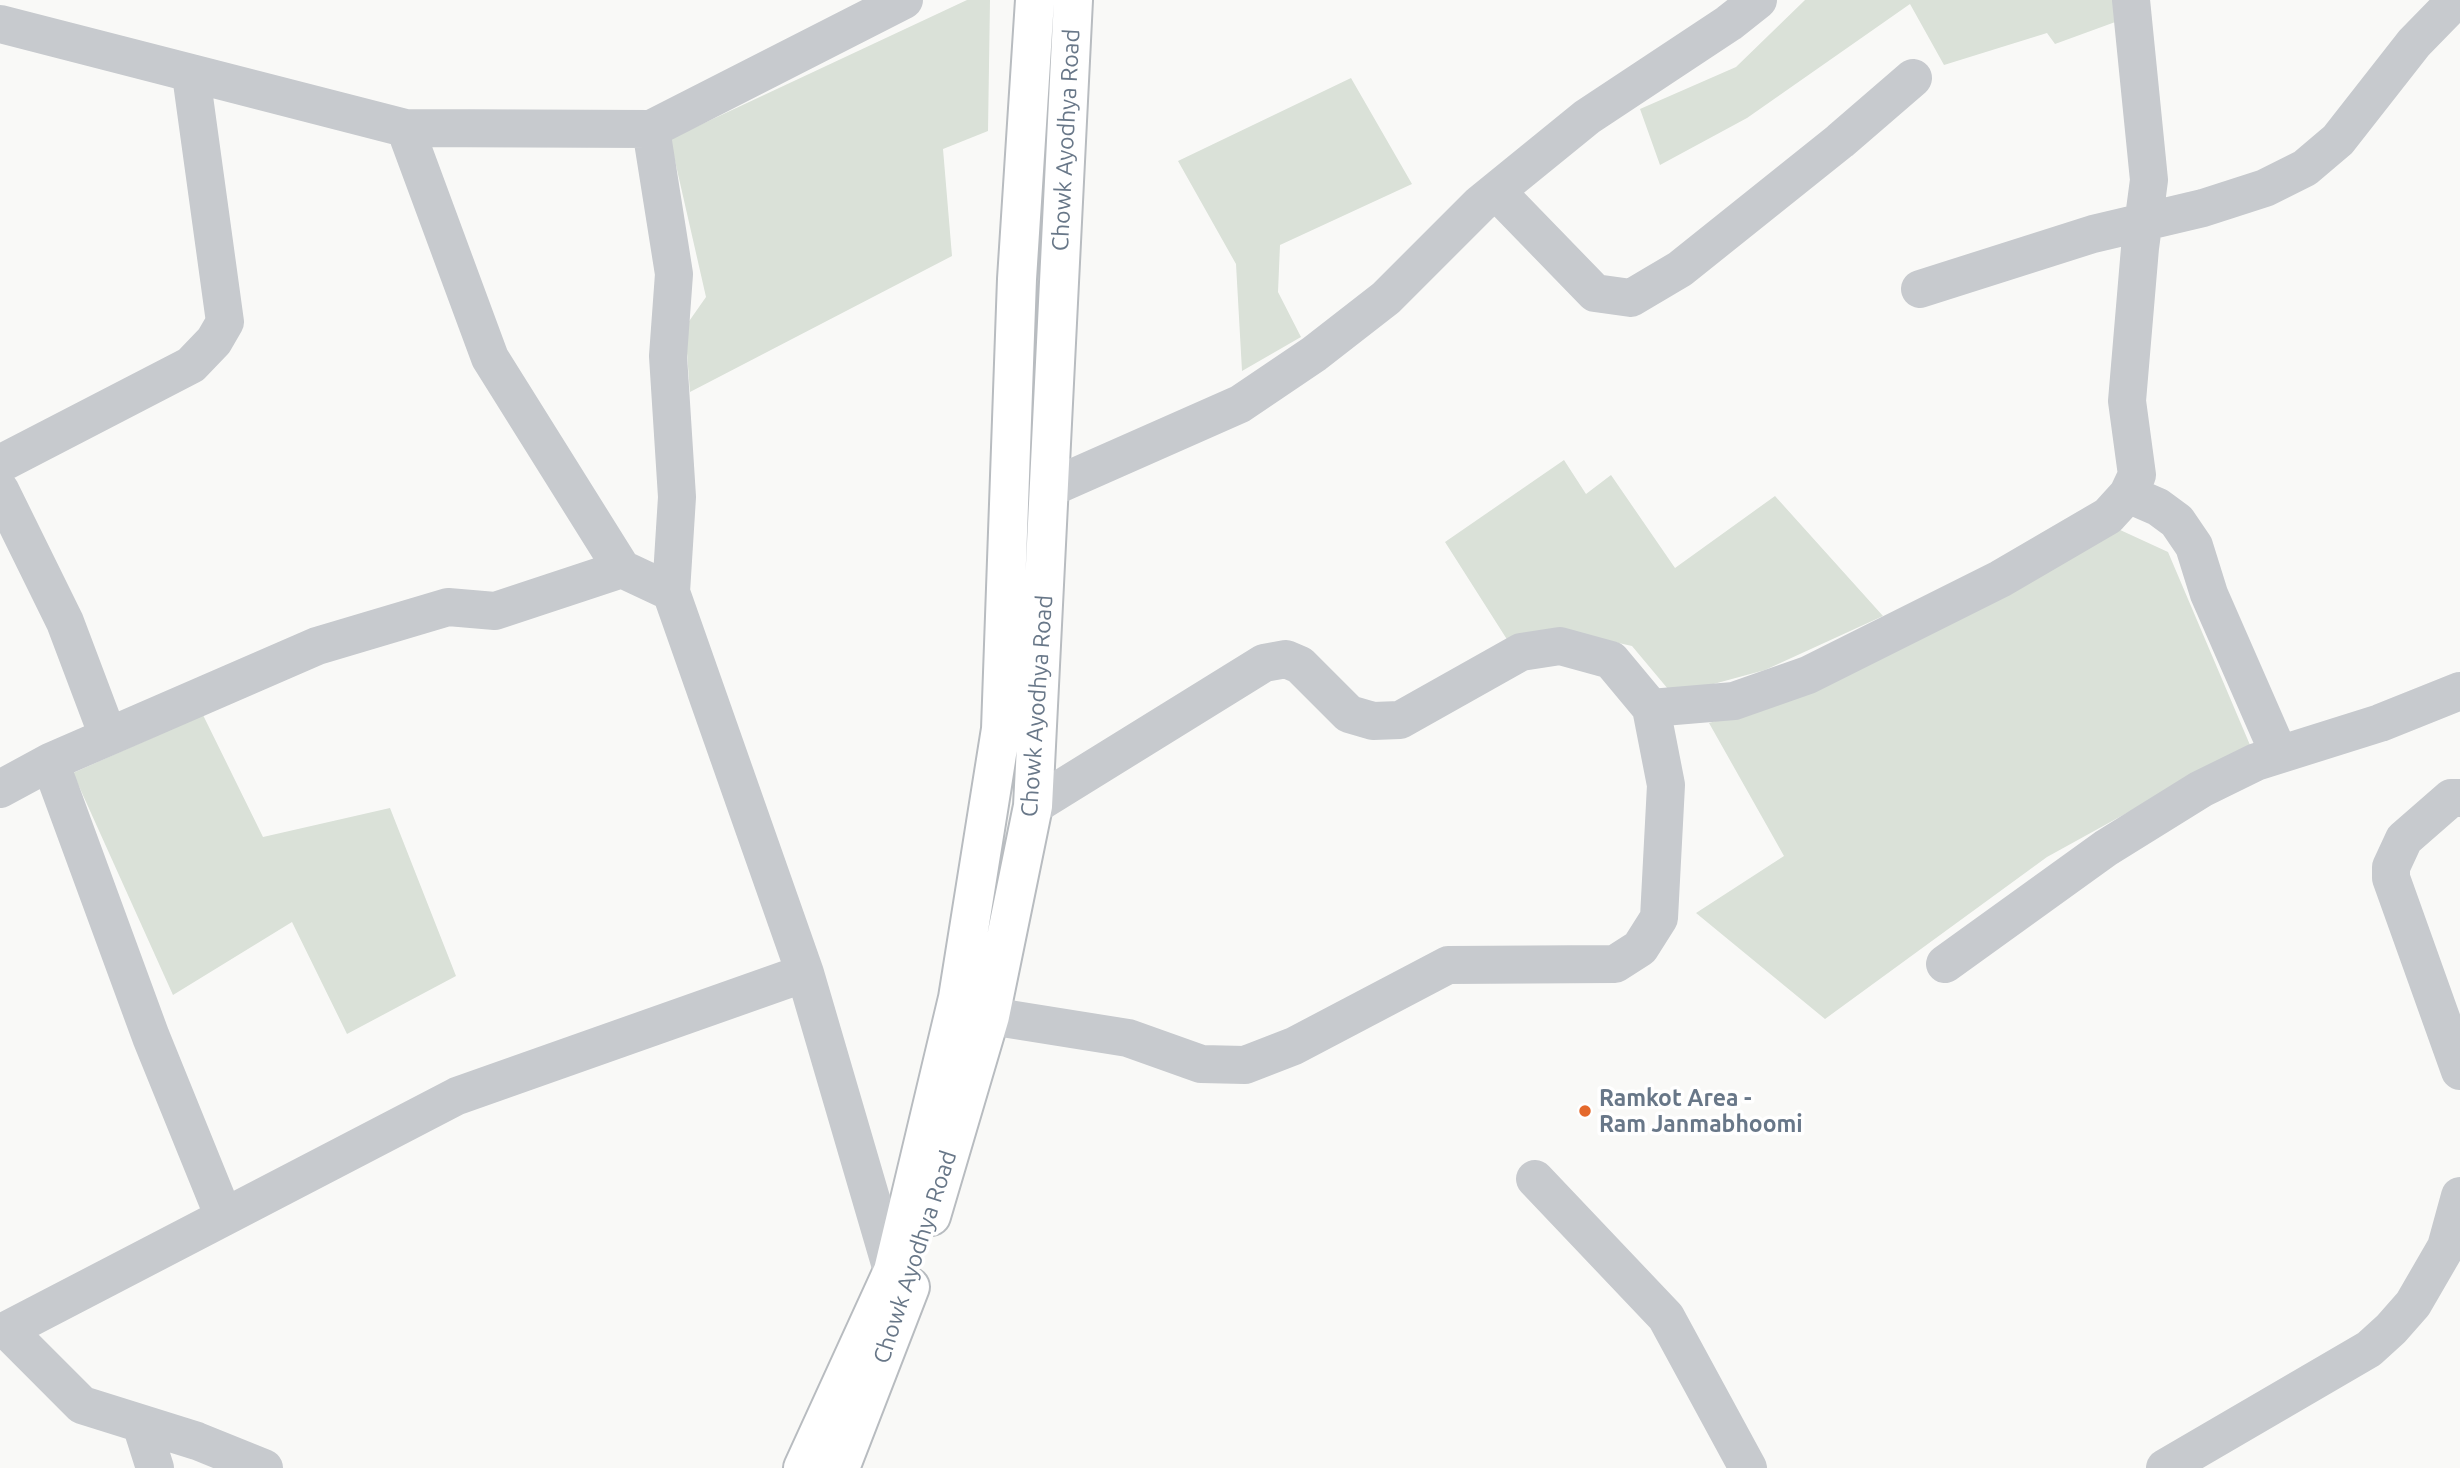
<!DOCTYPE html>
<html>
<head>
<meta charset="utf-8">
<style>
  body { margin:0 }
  canvas { display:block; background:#f9f9f7 }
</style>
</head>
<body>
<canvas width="2460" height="1468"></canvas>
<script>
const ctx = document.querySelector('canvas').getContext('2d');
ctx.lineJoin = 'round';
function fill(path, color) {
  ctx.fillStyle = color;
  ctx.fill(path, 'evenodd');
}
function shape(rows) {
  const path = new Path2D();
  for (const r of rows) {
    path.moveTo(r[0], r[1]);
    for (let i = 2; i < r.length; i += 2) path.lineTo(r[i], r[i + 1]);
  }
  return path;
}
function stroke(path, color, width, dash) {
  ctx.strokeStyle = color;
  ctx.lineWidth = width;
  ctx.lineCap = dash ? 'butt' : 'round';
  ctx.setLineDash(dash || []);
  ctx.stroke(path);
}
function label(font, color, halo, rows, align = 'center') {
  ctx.font = font + ' Ubuntu,sans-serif';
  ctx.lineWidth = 7;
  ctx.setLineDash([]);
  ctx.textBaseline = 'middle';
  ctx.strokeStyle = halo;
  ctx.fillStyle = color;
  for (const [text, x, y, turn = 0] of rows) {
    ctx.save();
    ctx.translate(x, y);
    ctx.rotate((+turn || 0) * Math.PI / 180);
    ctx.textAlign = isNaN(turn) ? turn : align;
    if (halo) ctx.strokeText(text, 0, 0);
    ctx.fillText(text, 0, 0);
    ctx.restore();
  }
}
const green = shape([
  [967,0,990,0,988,131,943,149,952,256,690,392,685,327,706,297,670,139],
  [1805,0,2116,0,2118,21,2055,44,2047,33,1944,65,1910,4,1747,118,1660,165,1640,109,1736,67],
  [1351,78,1412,184,1280,245,1278,292,1301,337,1242,371,1236,264,1178,161],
  [1564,460,1586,494,1611,475,1675,568,1775,496,1883,616,1765,670,1673,695,1632,646,1592,637,1508,641,1445,542],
  [2118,529,2168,552,2250,745,2047,857,1825,1019,1696,913,1784,856,1709,723,1806,693],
  [203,715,263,837,390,808,456,976,347,1034,292,922,173,995,73,773]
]);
const minor = shape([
  [0,24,405,128,651,129,674,274,668,356,677,497,671,592,805,973],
  [405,128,490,358,622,569],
  [651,129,904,0],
  [1496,191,1595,293,1631,298,1680,269,1840,141,1913,78],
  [1920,289,2093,234,2203,208,2265,188,2305,168,2338,140,2414,43,2456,0],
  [0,464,191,365,214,341,225,322,191,75],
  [1050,488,1240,404,1314,354,1386,298,1480,204,1587,117,1729,23,1758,0],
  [0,490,65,622,108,736],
  [2128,494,2158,507,2177,521,2194,546,2209,594,2279,754],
  [0,789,50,762],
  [2460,798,2451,798,2404,839,2391,867,2391,878,2460,1071],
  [1033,806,1264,663,1286,659,1300,665,1349,714,1373,721,1400,720,1521,652,1560,646,1611,660,1651,708,1734,701,1808,675,2000,579,2108,516,2128,494,2137,475,2127,401,2140,248,2149,180,2131,0],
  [1945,964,2106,848,2201,789,2256,762,2380,723,2460,691],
  [990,1016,1128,1038,1201,1064,1245,1065,1294,1046,1448,965,1615,964,1640,948,1659,918,1666,785,1651,708],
  [1535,1179,1666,1317,1748,1468],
  [224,1217,151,1037,50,762,317,646,448,607,495,611,622,569,671,592],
  [141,1424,155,1468],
  [264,1468,197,1441,82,1405,7,1330,457,1096,805,973,896,1284],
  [2165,1468,2369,1349,2391,1329,2413,1304,2446,1247,2460,1196]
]);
const primary = shape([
  [931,1216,990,1016,1033,806,1073,0],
  [803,1468,893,1271,958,998,1001,729,1017,279,1035,0],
  [840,1468,910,1287]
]);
const markers = [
  [1585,1111,7,"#e4692c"]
];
const streetNames = [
  ["Chowk Ayodhya Road",1066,140,-87],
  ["Chowk Ayodhya Road",1037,706,-86],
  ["Chowk Ayodhya Road",915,1257,-72]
];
const poiNames = [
  ["Ramkot Area -",1599,1098],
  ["Ram Janmabhoomi",1599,1124]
];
fill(green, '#dae1d8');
stroke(primary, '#b8bcc0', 42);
stroke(minor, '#c7cace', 38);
stroke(primary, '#fff', 38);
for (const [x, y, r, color] of markers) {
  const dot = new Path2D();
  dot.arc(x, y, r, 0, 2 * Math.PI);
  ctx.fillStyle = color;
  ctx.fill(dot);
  stroke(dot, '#fff', 2.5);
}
label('23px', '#687788', '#fff', streetNames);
label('bold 23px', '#687788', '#fff', poiNames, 'left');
</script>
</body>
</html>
